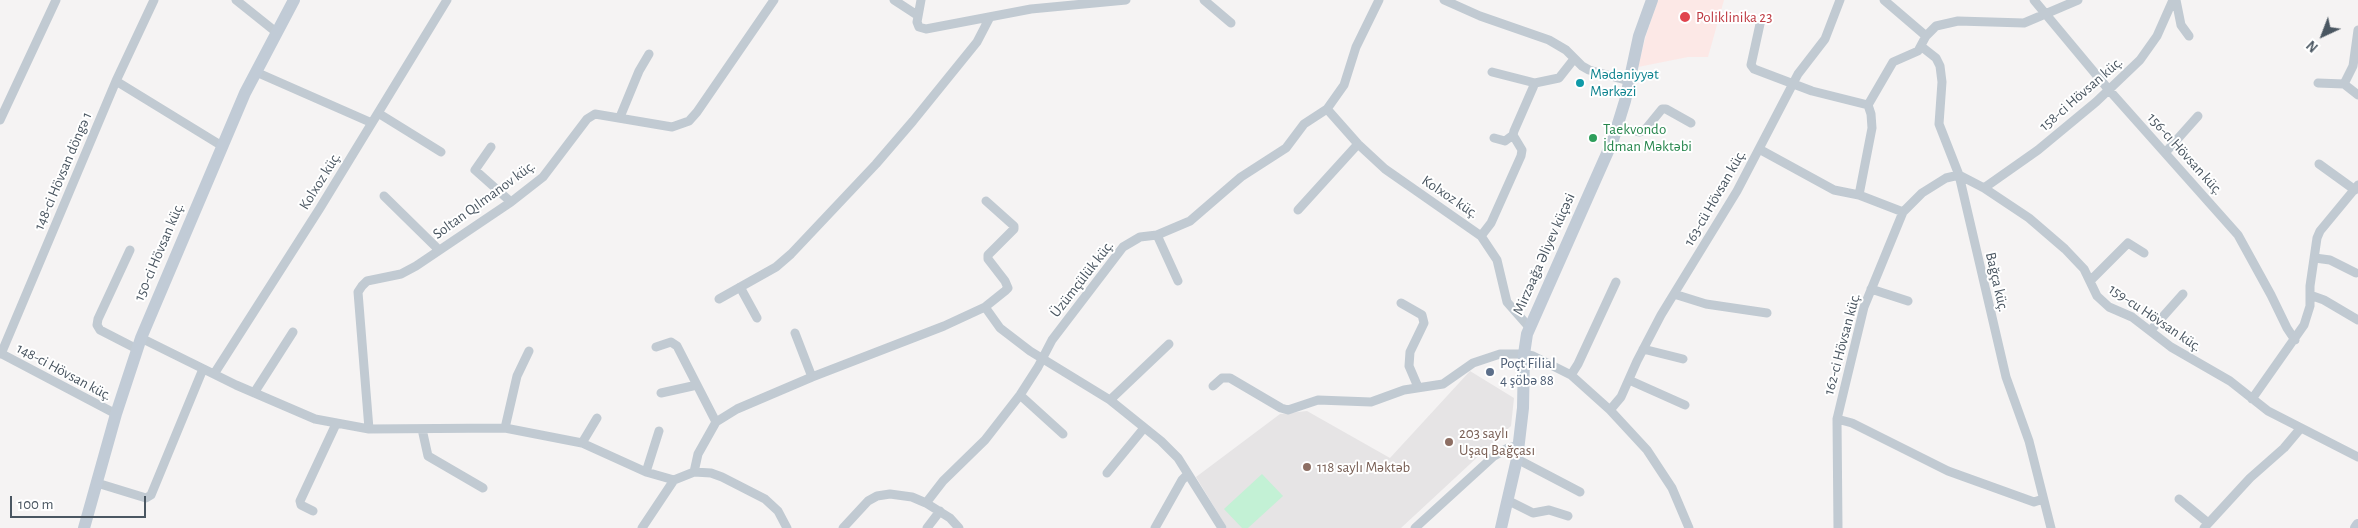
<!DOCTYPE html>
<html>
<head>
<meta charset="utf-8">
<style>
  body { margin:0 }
  #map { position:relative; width:2358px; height:528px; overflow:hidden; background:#f5f3f3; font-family:"Alegreya Sans",sans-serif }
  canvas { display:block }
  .north { position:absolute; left:2298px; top:10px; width:50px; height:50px; -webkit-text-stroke:4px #fff; paint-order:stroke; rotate:223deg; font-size:14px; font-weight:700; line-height:20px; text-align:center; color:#4a5661 }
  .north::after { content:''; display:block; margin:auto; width:18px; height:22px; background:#4a5661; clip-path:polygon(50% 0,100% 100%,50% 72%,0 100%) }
  .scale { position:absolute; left:10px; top:496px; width:136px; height:22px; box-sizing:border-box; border:2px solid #4a5661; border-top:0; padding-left:6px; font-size:15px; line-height:18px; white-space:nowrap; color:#4a5661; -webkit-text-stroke:4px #fff; paint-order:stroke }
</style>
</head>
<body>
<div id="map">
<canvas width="2358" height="528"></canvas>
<div class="north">N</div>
<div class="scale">100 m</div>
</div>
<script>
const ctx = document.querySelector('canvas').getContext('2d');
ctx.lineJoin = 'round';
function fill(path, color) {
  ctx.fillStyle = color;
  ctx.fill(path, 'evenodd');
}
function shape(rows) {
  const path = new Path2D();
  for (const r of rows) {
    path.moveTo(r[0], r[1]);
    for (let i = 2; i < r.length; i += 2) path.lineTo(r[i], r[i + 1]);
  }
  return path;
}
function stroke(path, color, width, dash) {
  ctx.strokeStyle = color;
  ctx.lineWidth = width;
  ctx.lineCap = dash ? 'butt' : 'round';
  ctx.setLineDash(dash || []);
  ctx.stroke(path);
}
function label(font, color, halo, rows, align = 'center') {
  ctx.font = font + ' "Alegreya Sans",sans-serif';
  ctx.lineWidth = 4;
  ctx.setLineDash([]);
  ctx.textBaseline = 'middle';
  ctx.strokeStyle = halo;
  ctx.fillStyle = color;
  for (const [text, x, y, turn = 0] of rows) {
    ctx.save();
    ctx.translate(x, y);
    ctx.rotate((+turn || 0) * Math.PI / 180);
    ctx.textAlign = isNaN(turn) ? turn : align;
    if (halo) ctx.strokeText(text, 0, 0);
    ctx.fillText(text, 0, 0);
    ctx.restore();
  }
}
const education = shape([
  [1470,371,1514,398,1511,426,1401,528,1227,528,1196,477,1280,414,1307,411,1390,458]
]);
const medical = shape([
  [1658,0,1724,0,1708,57,1688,57,1638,67,1646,35]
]);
const green = shape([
  [1262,474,1283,496,1248,528,1242,528,1224,509]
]);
const street = shape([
  [236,0,276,32],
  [894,0,917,15],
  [921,0,917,22,919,27,926,29,1031,9,1126,0],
  [1204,0,1231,23],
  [1444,0,1480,16,1549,40,1566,50,1582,66,1589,70,1629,81],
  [1884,0,1926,36],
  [2034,0,2109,90,2238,235,2271,295,2287,328,2295,340],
  [2176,0,2181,25,2189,36],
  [1760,24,1751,65,1754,69,1812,91,1868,105],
  [1922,47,1936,58,1940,66,1942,82,1939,124,1959,175,2006,377,2029,441,2051,528],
  [256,72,372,123],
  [1492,72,1535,83],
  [116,81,222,146],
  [2318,83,2344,84,2358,95],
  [2344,84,2353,66,2358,30],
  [1327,109,1358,144,1385,169,1481,236,1497,260,1507,302,1529,327],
  [378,113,441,152],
  [620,117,639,71,649,54],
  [0,120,56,0],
  [1617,127,1640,132,1644,131,1662,109,1666,109,1691,123],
  [1494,138,1505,141,1513,135],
  [491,147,475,170,511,202],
  [1759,149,1834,190,1859,195,1903,212],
  [2165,153,2198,116],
  [2319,164,2355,190],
  [1984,188,2038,150,2096,102,2140,60,2157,36,2173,0],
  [1859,195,1872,128,1871,114,1868,105,1893,62,1918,51,1926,36,1936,26,1958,21,2024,23,2078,0],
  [384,196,439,250],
  [1298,210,1358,144],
  [1157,235,1178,281],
  [1481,236,1491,223,1521,156,1522,150,1513,135,1514,131,1535,83,1559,78,1574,59],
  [130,250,98,319,97,325,100,330,137,349],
  [2315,258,2330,260,2356,273],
  [2090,281,2128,243,2144,253],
  [740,287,757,318],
  [1871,289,1908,301],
  [1674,294,1706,304,1767,313],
  [2310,295,2324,300,2358,320],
  [719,299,776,267,791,254,876,164,913,121,977,42,990,17],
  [1401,303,1422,315,1424,323,1410,352,1409,366,1418,387],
  [985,307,1000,328,1030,351,1110,400,1161,441,1178,458,1222,528],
  [2151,330,2183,294],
  [795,333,812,377],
  [141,338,236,385,315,419,369,429,505,428,582,443,646,472,674,480],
  [656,347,671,342,677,346,716,422],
  [1643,349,1683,359],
  [0,353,116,414],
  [1,354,116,81,154,0],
  [214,374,320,208,447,0],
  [1571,375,1578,364,1616,282],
  [1629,380,1685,405],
  [1213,386,1222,378,1230,378,1281,408,1288,410,1318,400,1371,402,1404,390,1443,384,1473,363,1500,354,1524,354,1533,356,1571,375,1610,410,1647,450,1672,488,1689,528],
  [254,393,293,332],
  [661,393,697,385],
  [1020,395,1063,434],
  [2252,399,2304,325,2310,306,2310,286,2317,238,2320,231,2358,185],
  [1110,400,1169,344],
  [1610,410,1621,397,1637,361,1661,315,1737,191,1798,74,1825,39,1840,0],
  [1837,419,1852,423,1948,471,2034,502,2043,499],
  [505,428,517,376,529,351],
  [369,429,358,292,362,286,367,281,401,274,416,266,511,202,543,177,587,119,595,114,672,127,689,121,697,112,774,0],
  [422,429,428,456,483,488],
  [582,443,597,418],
  [1517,459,1580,492],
  [646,472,659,431],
  [694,472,698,454,716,422,737,409,812,377,944,326,985,307,1005,291,1008,288,1005,281,988,259,988,255,1014,229,1014,226,986,201],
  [1107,473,1144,428],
  [97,483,146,498,151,495,203,369],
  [2179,499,2207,522],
  [1509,501,1533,513,1549,510,1568,516],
  [926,503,943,481,985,440,1020,395,1038,367,1052,340,1123,247,1140,237,1157,235,1190,221,1241,177,1286,148,1304,124,1327,109,1344,85,1356,47,1379,0],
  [313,511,301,505,300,501,336,424],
  [642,528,674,480,694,472,711,473,722,477,765,499,778,511,787,528],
  [843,528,868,501,877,496,890,494,912,497,926,503,950,518,959,528],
  [927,528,940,511],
  [1155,528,1182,480,1188,474],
  [1415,528,1494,456,1508,448,1519,445],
  [1838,528,1837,419,1864,307,1903,212,1922,193,1946,178,1959,175,1984,188,2029,218,2065,249,2084,269,2097,296,2109,307,2132,317,2171,347,2230,381,2268,411,2358,457],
  [2204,528,2250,478,2284,448,2300,429]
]);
const secondary = shape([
  [84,528,116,414,141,338,245,93,294,0],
  [1501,528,1517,459,1523,408,1524,354,1527,334,1613,140,1625,101,1639,36,1652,0],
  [2356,528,2358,525]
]);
const markers = [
  [1685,17,6,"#e0444e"],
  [1580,83,5,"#0f9aa8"],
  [1593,138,5,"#2e9e5b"],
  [1490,372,5,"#5c6f8a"],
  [1449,442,5,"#8d6e63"],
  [1307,467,5,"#8d6e63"]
];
const healthNames = [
  ["Poliklinika 23",1696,17]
];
const cultureNames = [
  ["Mədəniyyət",1590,74],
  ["Mərkəzi",1590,91]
];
const streetNames = [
  ["158-ci Hövsan küç.",2081,94,-41],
  ["156-cı Hövsan küç.",2185,154,48],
  ["148-ci Hövsan döngə 1",63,171,-67],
  ["Kolxoz küç.",320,181,-58],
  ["Kolxoz küç.",1450,197,34],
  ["163-cü Hövsan küç.",1715,198,-60],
  ["Soltan Qılmanov küç.",484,200,-36],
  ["150-ci Hövsan küç.",159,252,-67],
  ["Mirzəağa Əliyev küçəsi",1544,254,-66],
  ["Üzümçülük küç.",1082,279,-52],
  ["Bağça küç.",1997,282,77],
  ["159-cu Hövsan küç.",2155,318,34],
  ["162-ci Hövsan küç.",1842,344,-75],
  ["148-ci Hövsan küç.",64,372,28]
];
const leisureNames = [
  ["Taekvondo",1603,129],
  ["İdman Məktəbi",1603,146]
];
const serviceNames = [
  ["Poçt Filial",1500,363],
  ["4 şöbə 88",1500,380]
];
const educationNames = [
  ["203 saylı",1459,433],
  ["Uşaq Bağçası",1459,450],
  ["118 saylı Məktəb",1317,467]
];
fill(education, '#e6e4e5');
fill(medical, '#fce8e6');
fill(green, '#c3f1d5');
stroke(street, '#c1cad2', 9);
stroke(secondary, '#c1cbd6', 12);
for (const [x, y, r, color] of markers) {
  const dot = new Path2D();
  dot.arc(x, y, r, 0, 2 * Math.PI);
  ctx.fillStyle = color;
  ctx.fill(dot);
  stroke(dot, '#fff', 2);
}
label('15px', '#be3a42', '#fff', healthNames, 'left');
label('15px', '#0d838f', '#fff', cultureNames, 'left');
label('15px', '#4a5661', '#fff', streetNames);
label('15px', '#27864d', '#fff', leisureNames, 'left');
label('15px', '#4e5e75', '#fff', serviceNames, 'left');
label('15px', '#785e54', '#fff', educationNames, 'left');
</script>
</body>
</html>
